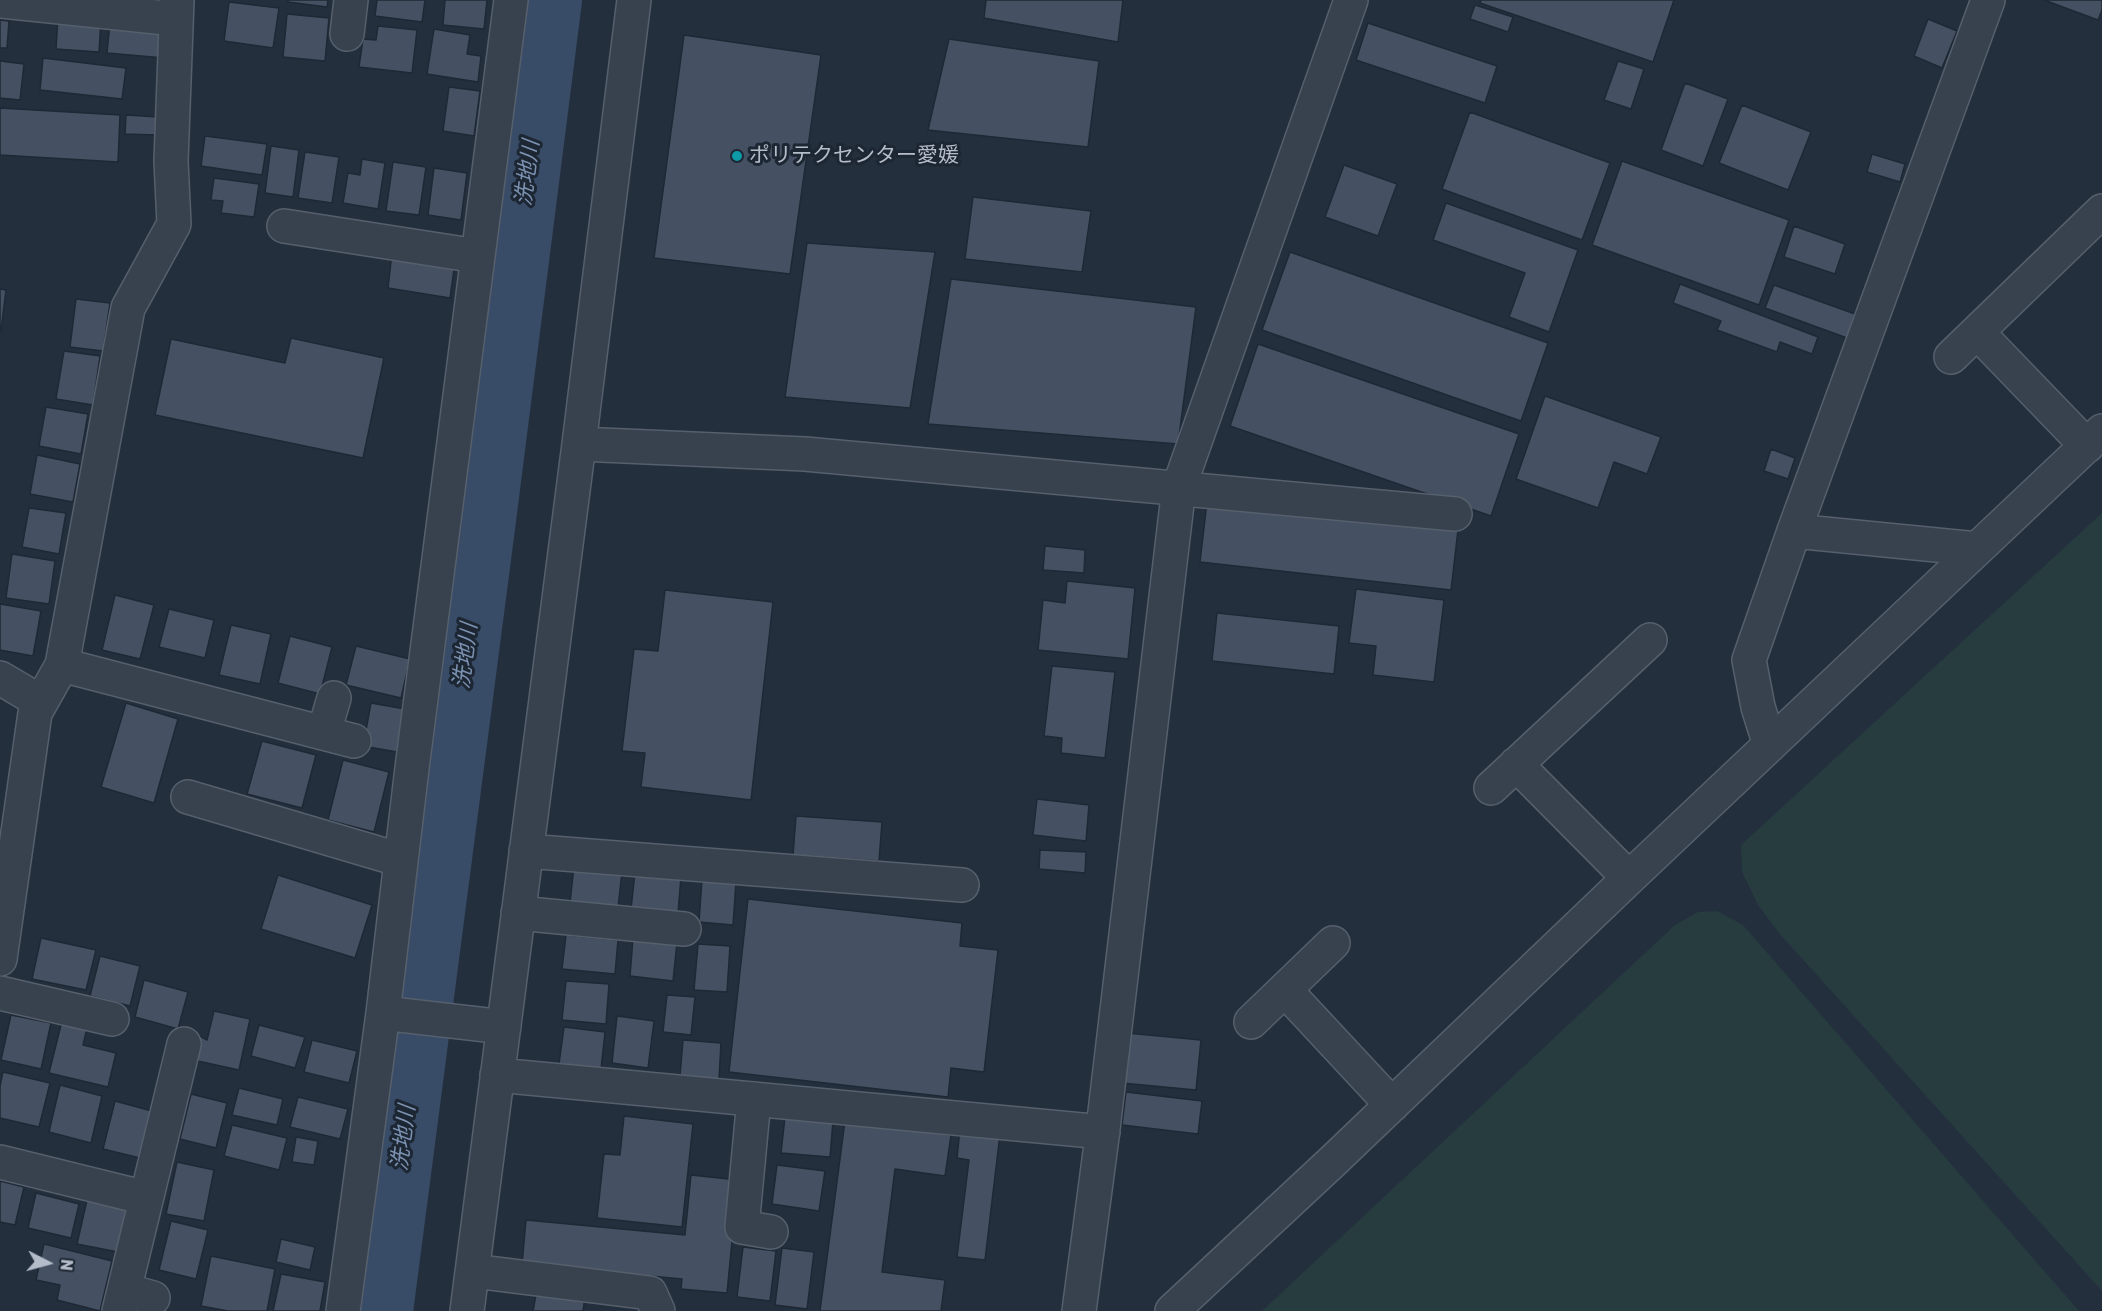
<!DOCTYPE html>
<html>
<head>
<meta charset="utf-8">
<style>
  body { margin:0 }
  #map { position:relative; width:2102px; height:1311px; overflow:hidden; background:#242f3e; font-family:Rubik,sans-serif }
  canvas { display:block }
  .north { position:absolute; left:18px; top:1233px; width:60px; height:60px; -webkit-text-stroke:4px #1d2633; paint-order:stroke; rotate:96deg; font-size:16px; font-weight:700; line-height:24px; text-align:center; color:#b4bcc9 }
  .north::after { content:''; display:block; margin:auto; width:21px; height:27px; background:#b4bcc9; clip-path:polygon(50% 0,100% 100%,50% 72%,0 100%) }
</style>
</head>
<body>
<div id="map">
<canvas width="2102" height="1311"></canvas>
<div class="north">N</div>
</div>
<script>
const ctx = document.querySelector('canvas').getContext('2d');
ctx.lineJoin = 'round';
function fill(path, color) {
  ctx.fillStyle = color;
  ctx.fill(path, 'evenodd');
}
function shape(rows) {
  const path = new Path2D();
  for (const r of rows) {
    path.moveTo(r[0], r[1]);
    for (let i = 2; i < r.length; i += 2) path.lineTo(r[i], r[i + 1]);
  }
  return path;
}
function stroke(path, color, width, dash) {
  ctx.strokeStyle = color;
  ctx.lineWidth = width;
  ctx.lineCap = dash ? 'butt' : 'round';
  ctx.setLineDash(dash || []);
  ctx.stroke(path);
}
function label(font, color, halo, rows, align = 'center') {
  ctx.font = font + ' Rubik,"Noto Sans JP",sans-serif';
  ctx.lineWidth = 6;
  ctx.setLineDash([]);
  ctx.textBaseline = 'middle';
  ctx.strokeStyle = halo;
  ctx.fillStyle = color;
  for (const [text, x, y, turn = 0] of rows) {
    ctx.save();
    ctx.translate(x, y);
    ctx.rotate((+turn || 0) * Math.PI / 180);
    ctx.textAlign = isNaN(turn) ? turn : align;
    if (halo) ctx.strokeText(text, 0, 0);
    ctx.fillText(text, 0, 0);
    ctx.restore();
  }
}
const green = shape([
  [2102,513,2102,1291,1779,933,1758,905,1742,872,1741,845],
  [1717,911,1743,925,2079,1311,1262,1311,1675,925,1698,912]
]);
const river = shape([
  [382,1311,483,535,551,0]
]);
const building = shape([
  [288,0,328,0,327,7,288,2,288,0],
  [377,0,425,0,422,22,375,16,377,0],
  [445,0,487,0,484,29,443,25,445,0],
  [986,0,1123,0,1118,42,984,18,986,0],
  [1481,0,1674,0,1653,62,1480,3,1481,0],
  [2044,0,2102,0,2102,10,2098,20,2044,0],
  [229,2,279,8,273,48,224,41,229,2],
  [1475,5,1513,17,1508,32,1470,19,1475,5],
  [287,14,329,18,325,61,283,57,287,14],
  [58,17,101,20,99,52,56,49,58,17],
  [1928,19,1957,31,1942,68,1914,56,1928,19],
  [0,20,9,21,7,48,0,48,0,20],
  [110,22,167,27,164,58,107,53,110,22],
  [1368,23,1497,66,1485,103,1356,60,1368,23],
  [378,26,417,30,412,73,359,67,363,39,376,40,378,26],
  [434,29,470,35,467,54,481,56,478,82,427,74,434,29],
  [684,35,821,55,790,274,654,258,684,35],
  [949,39,1099,61,1088,147,928,130,949,39],
  [43,58,126,68,122,99,40,90,43,58],
  [0,61,24,64,20,100,0,98,0,61],
  [1618,61,1644,69,1631,109,1604,100,1618,61],
  [1685,83,1728,99,1703,166,1661,150,1685,83],
  [449,87,480,91,474,136,443,131,449,87],
  [1742,105,1811,132,1788,190,1719,163,1742,105],
  [0,108,120,115,118,162,0,155,0,108],
  [1470,112,1610,163,1582,240,1442,189,1470,112],
  [126,115,158,117,157,135,125,134,126,115],
  [205,136,267,144,262,175,201,166,205,136],
  [271,146,299,150,293,197,265,193,271,146],
  [305,152,339,157,332,203,298,198,305,152],
  [1872,154,1905,164,1900,182,1867,172,1872,154],
  [362,159,385,163,378,209,343,203,348,173,360,175,362,159],
  [1622,161,1789,220,1759,305,1592,245,1622,161],
  [393,162,426,167,419,215,386,211,393,162],
  [1344,165,1397,184,1378,236,1325,217,1344,165],
  [434,168,467,173,461,220,428,215,434,168],
  [214,178,259,184,254,217,221,213,223,201,211,200,214,178],
  [973,197,1091,211,1082,272,965,259,973,197],
  [1446,203,1578,250,1549,332,1509,317,1525,273,1433,240,1446,203],
  [1794,226,1845,244,1835,274,1784,257,1794,226],
  [807,243,935,252,910,408,785,397,807,243],
  [1290,252,1548,343,1521,421,1262,330,1290,252],
  [392,253,455,262,450,298,388,288,392,253],
  [951,279,1196,307,1178,444,928,424,951,279],
  [1680,284,1818,337,1812,354,1780,342,1777,352,1717,330,1721,321,1673,303,1680,284],
  [1774,285,1855,314,1847,338,1765,308,1774,285],
  [0,289,6,290,1,331,0,331,0,289],
  [76,299,110,303,103,351,70,347,76,299],
  [291,338,384,358,363,458,155,415,171,339,285,363,291,338],
  [1258,344,1519,434,1491,516,1230,426,1258,344],
  [64,351,100,356,93,405,56,399,64,351],
  [1545,396,1661,437,1647,474,1614,462,1598,508,1516,479,1545,396],
  [46,407,88,414,81,454,39,446,46,407],
  [1771,449,1795,458,1788,479,1764,471,1771,449],
  [37,455,80,464,73,502,30,494,37,455],
  [1207,502,1458,530,1451,590,1200,562,1207,502],
  [29,508,66,513,59,554,22,547,29,508],
  [1045,546,1085,550,1084,573,1043,570,1045,546],
  [12,554,55,561,49,604,6,598,12,554],
  [1067,581,1135,588,1128,659,1038,650,1043,600,1065,603,1067,581],
  [1356,589,1444,600,1434,682,1373,675,1376,646,1349,643,1356,589],
  [665,590,773,602,751,800,641,787,645,753,622,751,634,649,658,651,665,590],
  [115,595,154,605,140,659,102,650,115,595],
  [0,604,41,611,33,656,0,650,0,604],
  [169,609,214,620,205,658,159,647,169,609],
  [1217,613,1339,626,1334,674,1212,661,1217,613],
  [231,625,271,634,260,684,219,675,231,625],
  [290,636,332,647,320,694,278,683,290,636],
  [356,646,410,659,401,698,346,685,356,646],
  [1052,666,1115,672,1105,758,1061,753,1062,738,1044,736,1052,666],
  [126,703,178,719,154,803,101,787,126,703],
  [371,703,405,709,397,752,363,746,371,703],
  [262,741,316,755,302,808,247,794,262,741],
  [343,760,389,772,374,832,328,820,343,760],
  [1037,799,1089,805,1086,841,1033,835,1037,799],
  [796,816,882,822,879,861,793,855,796,816],
  [1040,850,1086,852,1085,873,1039,869,1040,850],
  [574,866,622,872,618,908,570,903,574,866],
  [635,872,681,877,678,913,631,909,635,872],
  [278,875,372,905,355,958,261,929,278,875],
  [702,879,736,882,733,925,699,922,702,879],
  [748,899,962,923,960,946,998,950,984,1072,951,1068,948,1097,729,1072,748,899],
  [566,935,618,940,615,974,562,969,566,935],
  [41,938,96,950,86,990,32,979,41,938],
  [633,938,677,942,673,981,630,976,633,938],
  [698,944,730,946,727,992,694,990,698,944],
  [100,956,140,966,130,1006,90,996,100,956],
  [144,980,188,992,178,1029,135,1017,144,980],
  [566,981,609,984,606,1024,562,1020,566,981],
  [667,995,695,997,691,1035,663,1032,667,995],
  [214,1011,250,1019,239,1070,193,1060,198,1035,207,1040,214,1011],
  [11,1015,51,1023,41,1069,1,1060,11,1015],
  [617,1016,654,1021,648,1068,612,1063,617,1016],
  [63,1017,88,1024,83,1045,116,1053,108,1087,49,1073,63,1017],
  [259,1025,305,1037,295,1068,251,1056,259,1025],
  [564,1027,605,1032,601,1069,559,1064,564,1027],
  [1127,1033,1201,1040,1196,1090,1122,1083,1127,1033],
  [312,1040,357,1051,349,1083,304,1072,312,1040],
  [683,1040,721,1043,719,1079,680,1076,683,1040],
  [3,1072,50,1083,39,1127,0,1118,0,1086,3,1072],
  [60,1085,102,1096,91,1143,49,1132,60,1085],
  [239,1088,283,1099,277,1125,232,1115,239,1088],
  [1126,1092,1202,1101,1198,1134,1122,1125,1126,1092],
  [191,1094,227,1103,216,1148,180,1139,191,1094],
  [298,1097,348,1109,340,1139,290,1127,298,1097],
  [115,1101,152,1111,140,1158,103,1149,115,1101],
  [624,1116,693,1124,682,1227,597,1218,604,1154,620,1155,624,1116],
  [785,1117,833,1121,830,1157,781,1153,785,1117],
  [845,1121,951,1135,945,1176,895,1169,882,1272,945,1280,941,1311,820,1311,845,1121],
  [232,1125,287,1138,279,1170,224,1156,232,1125],
  [960,1129,1000,1134,985,1260,957,1257,969,1160,957,1158,960,1129],
  [296,1137,318,1141,314,1165,292,1162,296,1137],
  [177,1162,214,1170,204,1221,166,1214,177,1162],
  [777,1165,825,1171,819,1211,772,1204,777,1165],
  [691,1175,738,1180,727,1293,681,1289,682,1279,522,1264,526,1220,685,1235,691,1175],
  [0,1181,24,1187,15,1225,0,1222,0,1181],
  [36,1193,79,1204,71,1238,28,1228,36,1193],
  [87,1200,128,1209,118,1252,77,1244,87,1200],
  [171,1221,208,1230,196,1279,159,1270,171,1221],
  [281,1239,315,1247,310,1270,276,1262,281,1239],
  [44,1244,112,1261,100,1311,57,1300,60,1285,36,1280,44,1244],
  [743,1247,776,1251,770,1301,737,1297,743,1247],
  [782,1248,814,1252,807,1309,775,1305,782,1248],
  [211,1256,275,1269,267,1311,228,1311,201,1306,211,1256],
  [281,1274,325,1282,320,1311,273,1311,281,1274],
  [537,1289,585,1297,583,1311,533,1311,537,1289]
]);
const minor = shape([
  [0,1,176,19],
  [347,34,351,0],
  [284,226,477,256],
  [1977,332,2087,446],
  [1951,357,2102,211],
  [579,444,805,454,1455,514],
  [1794,531,1977,549],
  [62,665,354,741],
  [0,678,41,702],
  [324,732,334,698],
  [1770,745,1758,707,1749,660,1794,531,1988,0],
  [1516,764,1629,878],
  [1491,788,1650,640],
  [188,797,401,860],
  [526,851,962,885],
  [518,913,684,929],
  [0,959,35,713,62,665,128,308,174,224,171,161,177,0],
  [1285,990,1392,1105],
  [0,993,112,1019],
  [383,1013,504,1027],
  [1251,1022,1333,943],
  [497,1075,1103,1132],
  [754,1099,742,1227,771,1232],
  [0,1162,146,1198],
  [473,1271,650,1293,658,1311],
  [124,1290,153,1298],
  [119,1311,184,1044],
  [343,1311,383,1013,412,768,511,0],
  [467,1311,579,444,634,0],
  [1079,1311,1102,1137,1179,487,1351,0],
  [1172,1311,1333,1161,1629,878,2102,431]
]);
const markers = [
  [737,156,6,"#0f9aa8"]
];
const poiNames = [
  ["ポリテクセンター愛媛",749,156]
];
const waterNames = [
  ["洗地川",528,173,-83],
  ["洗地川",466,656,-83],
  ["洗地川",404,1138,-83]
];
fill(green, '#263c3f');
stroke(river, '#394c67', 62);
fill(building, '#455162');
stroke(building, '#1f2835', 1.5);
stroke(minor, '#565f6c', 36);
stroke(minor, '#38414e', 33);
for (const [x, y, r, color] of markers) {
  const dot = new Path2D();
  dot.arc(x, y, r, 0, 2 * Math.PI);
  ctx.fillStyle = color;
  ctx.fill(dot);
  stroke(dot, '#1d2633', 2);
}
label('21px', '#b4bcc9', '#1d2633', poiNames, 'left');
label('italic 22px', '#7c92b1', '#1d2633', waterNames);
</script>
</body>
</html>
